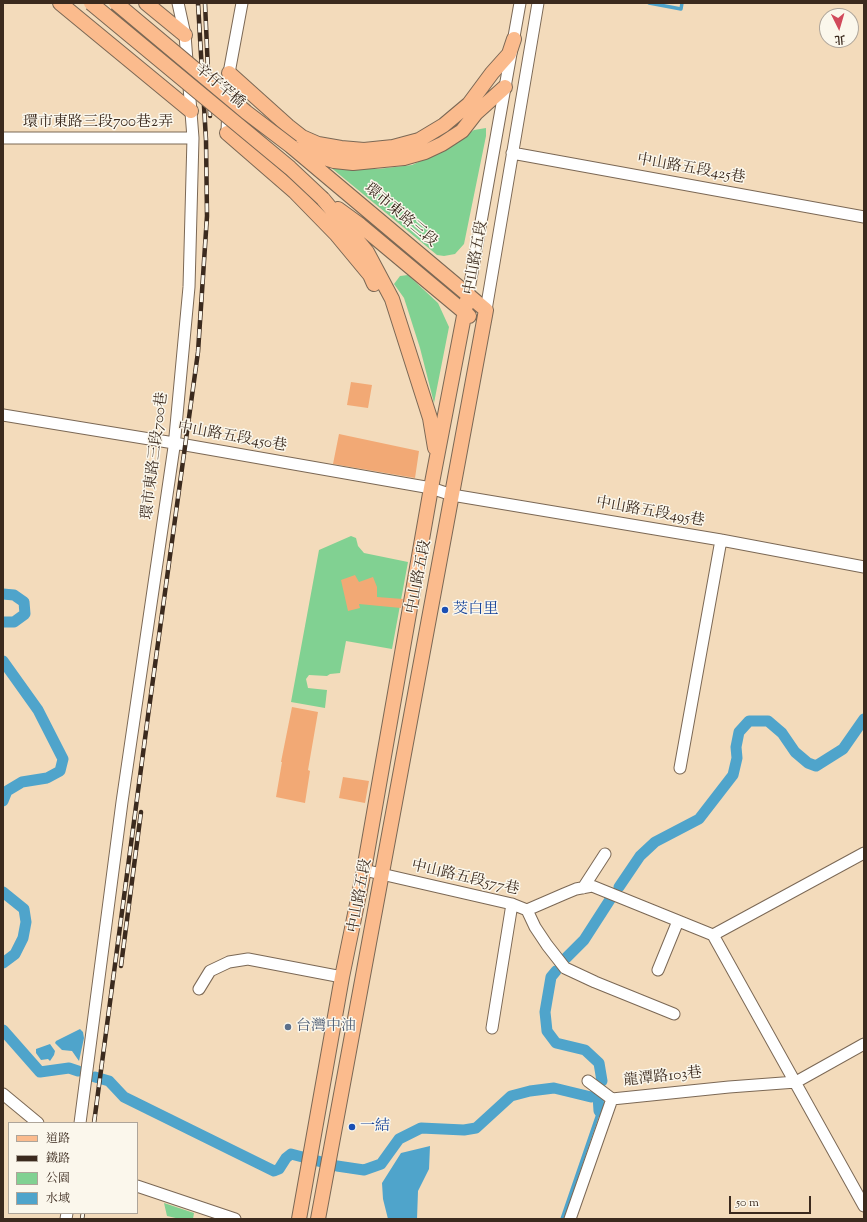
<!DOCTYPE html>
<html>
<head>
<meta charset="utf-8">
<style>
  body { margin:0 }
  #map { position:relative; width:867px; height:1222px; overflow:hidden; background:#f3dbbb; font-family:"Sorts Mill Goudy","Noto Serif TC",serif }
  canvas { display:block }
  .frame { position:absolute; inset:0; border:4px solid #3b2a1e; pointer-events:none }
  .legend { position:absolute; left:8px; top:1122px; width:130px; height:92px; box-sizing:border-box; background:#fbf7ec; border:1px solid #aea59a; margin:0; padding:5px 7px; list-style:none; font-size:12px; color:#3b2a1e }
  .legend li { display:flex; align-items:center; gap:8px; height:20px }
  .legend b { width:20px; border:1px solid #aea59a }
  .north { position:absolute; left:819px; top:8px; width:40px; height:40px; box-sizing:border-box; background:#fbf7ec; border:1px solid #aea59a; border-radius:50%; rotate:175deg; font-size:11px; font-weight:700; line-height:16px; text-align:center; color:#3b2a1e }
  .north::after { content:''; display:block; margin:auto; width:14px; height:18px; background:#d1495b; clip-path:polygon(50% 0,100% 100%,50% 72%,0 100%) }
  .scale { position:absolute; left:729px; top:1196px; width:82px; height:18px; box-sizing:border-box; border:2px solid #3b2a1e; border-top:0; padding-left:5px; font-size:12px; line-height:14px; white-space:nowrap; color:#3b2a1e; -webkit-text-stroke:3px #fbf7ec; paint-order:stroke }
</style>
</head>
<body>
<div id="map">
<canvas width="867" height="1222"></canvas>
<div class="frame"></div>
<ul class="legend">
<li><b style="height:5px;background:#fbbb8d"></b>道路</li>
<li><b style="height:5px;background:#3b2a1e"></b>鐵路</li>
<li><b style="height:11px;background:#81d192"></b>公園</li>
<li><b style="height:11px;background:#4fa4cb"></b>水域</li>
</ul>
<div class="north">北</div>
<div class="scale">50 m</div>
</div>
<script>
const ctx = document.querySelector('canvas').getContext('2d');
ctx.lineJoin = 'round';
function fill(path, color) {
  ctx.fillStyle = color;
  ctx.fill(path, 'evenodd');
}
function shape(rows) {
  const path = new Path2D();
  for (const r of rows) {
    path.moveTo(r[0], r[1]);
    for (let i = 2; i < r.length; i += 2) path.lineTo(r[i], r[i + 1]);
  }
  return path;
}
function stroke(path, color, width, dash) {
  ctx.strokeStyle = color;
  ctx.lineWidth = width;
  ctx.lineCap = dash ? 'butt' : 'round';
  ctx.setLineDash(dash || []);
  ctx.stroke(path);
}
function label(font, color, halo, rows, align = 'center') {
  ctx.font = font + ' "Sorts Mill Goudy","Noto Serif TC",serif';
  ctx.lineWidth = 3;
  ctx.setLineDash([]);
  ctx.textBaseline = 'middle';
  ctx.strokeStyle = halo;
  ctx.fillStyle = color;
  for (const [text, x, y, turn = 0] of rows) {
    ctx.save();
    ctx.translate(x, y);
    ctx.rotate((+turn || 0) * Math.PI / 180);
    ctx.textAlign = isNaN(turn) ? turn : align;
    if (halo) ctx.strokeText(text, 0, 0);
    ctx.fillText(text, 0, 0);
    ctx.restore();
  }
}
const green = shape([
  [486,128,486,136,464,244,455,254,444,256,437,255,329,166,378,169,412,165,442,151,474,130],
  [408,275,438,303,449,327,434,403,420,348,404,298,394,284,400,276],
  [351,536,356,538,358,546,364,553,408,562,392,649,346,641,340,673,330,674,327,676,309,675,306,679,308,688,327,690,325,708,291,702,319,550],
  [164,1203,194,1213,193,1219,180,1219,167,1216]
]);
const water = shape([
  [80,1029,83,1032,84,1038,79,1061,72,1051,62,1050,55,1043,56,1041],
  [50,1044,55,1051,54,1055,50,1061,48,1059,41,1060,36,1053,36,1049],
  [430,1146,429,1169,418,1191,417,1219,388,1219,383,1199,382,1183,401,1153]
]);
const stream = shape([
  [649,3,681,9,682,3],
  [562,1219,599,1111]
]);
const canal = shape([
  [3,594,14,595,24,602,25,614,14,622,3,622],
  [3,661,38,710,63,759,60,771,47,778,22,782,7,791,3,801],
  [619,887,640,856,655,842,699,819,733,775,737,758,736,747,739,732,749,721,768,721,782,733,795,752,808,763,816,766,843,749,864,719],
  [3,892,24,909,26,922,23,938,15,954,3,963],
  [566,958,584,940,613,895],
  [556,971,551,977,545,1012,547,1031,556,1043,585,1050,599,1063,602,1081],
  [3,1030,40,1072,69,1068,78,1071],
  [95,1077,109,1081,124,1097,274,1171,279,1169,286,1158,291,1154,337,1166,364,1170,381,1164,399,1139,421,1128,464,1130,476,1128,511,1096,530,1091,554,1088,591,1097,598,1095],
  [598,1096,599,1111]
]);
const building = shape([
  [351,382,372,385,368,408,347,405],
  [339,434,419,451,415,478,333,464],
  [355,575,359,582,373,577,377,587,377,597,403,599,401,608,359,604,360,608,348,611,341,580],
  [292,707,318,712,308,770,310,771,305,803,276,797,282,762,281,762],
  [343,777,369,781,365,803,339,798]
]);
const minor = shape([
  [227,133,229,73,242,3],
  [3,138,193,138],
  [512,153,864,217],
  [468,295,520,3],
  [486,310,538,3],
  [3,415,180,444,431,488,452,495,721,540,864,567],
  [680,768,721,540],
  [364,870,512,904,527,910,564,894,576,889,592,886,713,935],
  [583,888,605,854],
  [527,910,535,927,547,945,565,968,595,982,674,1014],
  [713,935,864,1206],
  [713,935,864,853],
  [658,970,678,921],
  [199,989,210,971,229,962,248,959,342,977],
  [492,1028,512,904],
  [588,1081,612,1099],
  [3,1094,38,1123],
  [80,1123,122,802,174,447,189,287,193,138,185,35,178,3],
  [137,1186,235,1219],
  [66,1219,67,1213],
  [570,1219,612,1099,729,1087,796,1082,864,1044]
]);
const major = shape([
  [60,3,191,111],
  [146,3,185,35],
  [229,73,288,126,302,137,318,144,341,148,364,150,393,147,419,140,444,125,469,104,492,73,509,54,514,39],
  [227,133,295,192,336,234,370,275,374,284],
  [292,147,486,310,318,1219],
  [300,150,334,161,353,163,404,158,425,152,442,144,462,131,476,113,505,87],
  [323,199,367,252,392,299,430,418,435,448],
  [338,209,360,225,469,316],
  [299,1219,342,977,364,870,431,488,468,295]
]);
const rail = shape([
  [205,3,210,116],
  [121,966,141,812],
  [94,1123,148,716,198,352,207,216,206,140,198,3],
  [82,1219,83,1213]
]);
const majorBridge = shape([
  [91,3,290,168,323,199],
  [116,3,246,112,292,147]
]);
const markers = [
  [445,610,4,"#1a4fb4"],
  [288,1027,4,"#5c6f8a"],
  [352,1127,4,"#1a4fb4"]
];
const streetNames = [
  ["辛仔罕橋",219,87,40],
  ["環市東路三段700巷2弄",98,123],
  ["中山路五段425巷",691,170,10],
  ["環市東路三段",400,216,40],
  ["中山路五段",477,258,-80],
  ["中山路五段450巷",232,438,10],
  ["環市東路三段700巷",156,456,-83],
  ["中山路五段495巷",650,513,10],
  ["中山路五段",420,577,-79],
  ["中山路五段577巷",465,879,13],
  ["中山路五段",361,896,-80],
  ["龍潭路103巷",663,1078,-6]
];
const transitNames = [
  ["茭白里",453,610],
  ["一結",360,1127]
];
const serviceNames = [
  ["台灣中油",296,1027]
];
fill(green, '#81d192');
fill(water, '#4fa4cb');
stroke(stream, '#4fa4cb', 3.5);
stroke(canal, '#4fa4cb', 11);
fill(building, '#f2a975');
stroke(minor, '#7b6855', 13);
stroke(major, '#7b6855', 16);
stroke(minor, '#fff', 11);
stroke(major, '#fbbb8d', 14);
stroke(rail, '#3b2a1e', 4.5);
stroke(rail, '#fbf7ec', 3, [9]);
stroke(majorBridge, '#7b6855', 16, []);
stroke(majorBridge, '#fbbb8d', 14);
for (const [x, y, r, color] of markers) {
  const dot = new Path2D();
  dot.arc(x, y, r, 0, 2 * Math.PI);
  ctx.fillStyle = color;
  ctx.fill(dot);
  stroke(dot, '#fbf7ec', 1.5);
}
label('15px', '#3b2a1e', '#fbf7ec', streetNames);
label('15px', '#164399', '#fbf7ec', transitNames, 'left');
label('15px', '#4e5e75', '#fbf7ec', serviceNames, 'left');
</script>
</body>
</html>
